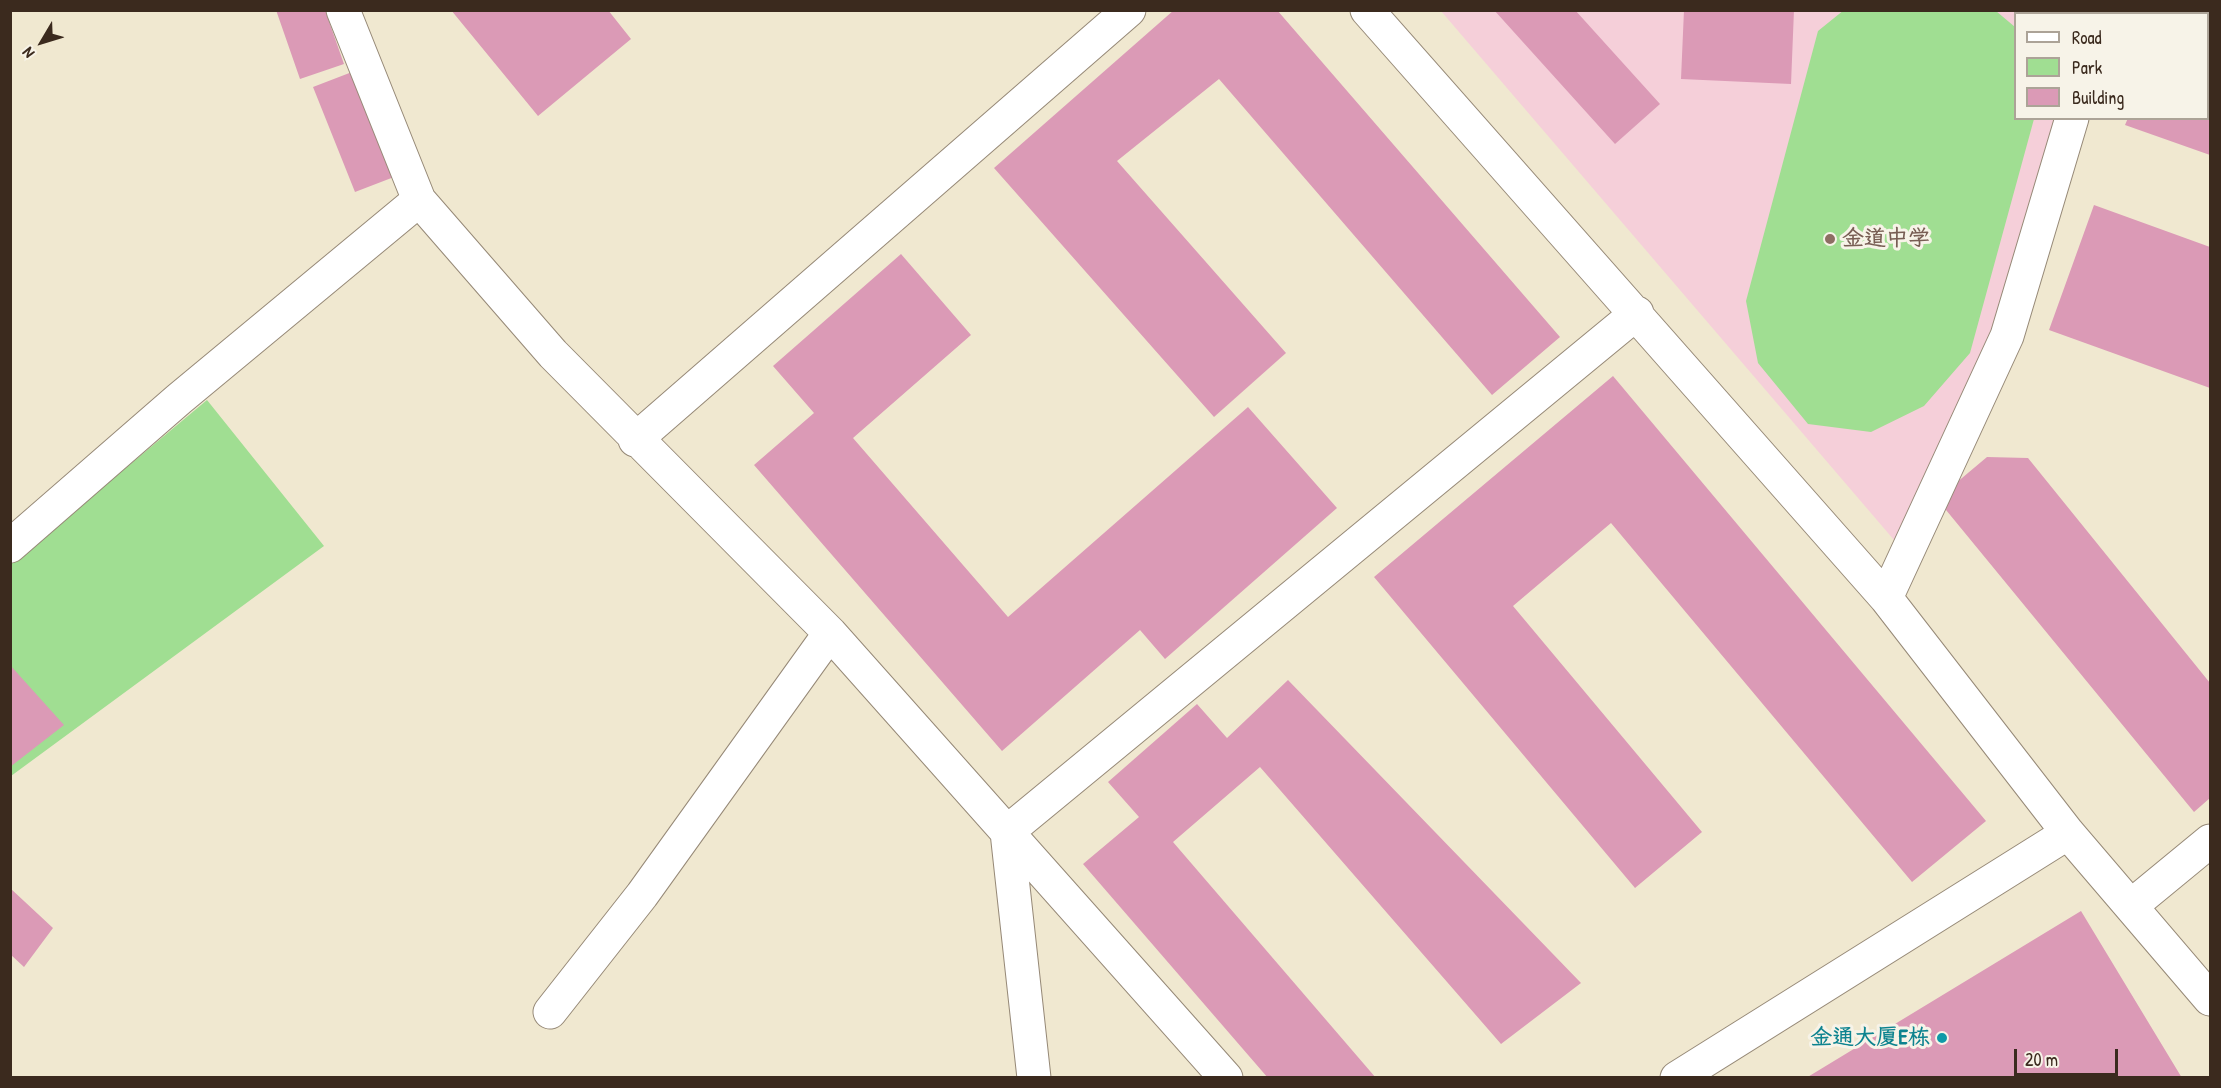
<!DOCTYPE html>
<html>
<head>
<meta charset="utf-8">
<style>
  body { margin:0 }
  #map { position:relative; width:2221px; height:1088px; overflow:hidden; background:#f0e8d0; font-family:"Patrick Hand",sans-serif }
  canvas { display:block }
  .frame { position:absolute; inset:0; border:12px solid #3b2a1e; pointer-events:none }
  .legend { position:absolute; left:2014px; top:12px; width:195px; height:108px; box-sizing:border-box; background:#f7f3e8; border:2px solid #aca397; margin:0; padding:8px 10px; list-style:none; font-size:18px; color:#3b2a1e }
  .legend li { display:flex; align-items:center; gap:12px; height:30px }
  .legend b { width:30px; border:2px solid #aca397 }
  .north { position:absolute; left:12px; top:12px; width:60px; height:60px; -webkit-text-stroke:4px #f7f3e8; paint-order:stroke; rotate:232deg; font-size:16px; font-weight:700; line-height:24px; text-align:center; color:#3b2a1e }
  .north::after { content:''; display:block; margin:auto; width:21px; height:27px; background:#3b2a1e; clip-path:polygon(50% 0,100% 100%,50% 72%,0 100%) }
  .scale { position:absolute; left:2014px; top:1049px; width:104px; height:27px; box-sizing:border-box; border:3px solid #3b2a1e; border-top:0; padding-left:8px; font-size:18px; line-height:21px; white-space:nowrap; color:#3b2a1e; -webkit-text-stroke:4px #f7f3e8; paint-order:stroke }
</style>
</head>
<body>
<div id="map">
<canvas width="2221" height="1088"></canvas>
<div class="frame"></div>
<ul class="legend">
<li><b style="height:8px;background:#fff"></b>Road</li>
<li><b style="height:16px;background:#a0de92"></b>Park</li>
<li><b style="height:16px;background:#db9ab6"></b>Building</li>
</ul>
<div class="north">N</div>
<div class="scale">20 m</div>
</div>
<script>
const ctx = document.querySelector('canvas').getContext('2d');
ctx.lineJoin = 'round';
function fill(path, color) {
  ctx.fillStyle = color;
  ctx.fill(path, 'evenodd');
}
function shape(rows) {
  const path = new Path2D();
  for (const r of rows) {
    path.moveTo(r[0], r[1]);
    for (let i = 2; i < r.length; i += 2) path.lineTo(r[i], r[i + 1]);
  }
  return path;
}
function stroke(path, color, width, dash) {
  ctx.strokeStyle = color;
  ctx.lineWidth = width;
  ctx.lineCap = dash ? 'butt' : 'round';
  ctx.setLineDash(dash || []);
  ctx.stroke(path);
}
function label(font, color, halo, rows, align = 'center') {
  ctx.font = font + ' "Patrick Hand","LXGW WenKai TC",sans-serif';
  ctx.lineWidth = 6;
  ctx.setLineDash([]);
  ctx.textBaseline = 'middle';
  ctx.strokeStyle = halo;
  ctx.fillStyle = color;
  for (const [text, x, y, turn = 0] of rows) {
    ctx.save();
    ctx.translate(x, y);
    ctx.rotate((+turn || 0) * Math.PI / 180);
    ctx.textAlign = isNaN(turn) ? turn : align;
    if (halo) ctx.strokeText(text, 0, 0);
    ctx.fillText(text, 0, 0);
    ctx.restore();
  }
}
const built = shape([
  [1441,11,2093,11,2092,14,2016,14,2016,118,2060,119,1986,360,1900,547]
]);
const green = shape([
  [1844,10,1996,11,2015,27,2016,118,2034,119,1970,353,1924,406,1871,432,1808,424,1758,363,1746,301,1818,31],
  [207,400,324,546,11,776,11,564]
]);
const building = shape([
  [276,10,325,10,344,64,300,79],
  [451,10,608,10,631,39,538,116],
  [1174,10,1277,10,1560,337,1492,395,1219,79,1117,161,1286,353,1214,417,994,168],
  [1494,10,1575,10,1660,104,1615,144],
  [1684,10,1794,10,1791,84,1681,79],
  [2168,10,2190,10,2198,13,2167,14],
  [2208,16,2210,17,2210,72,2208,71],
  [352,72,394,177,355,192,313,87],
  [2208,81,2210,83,2210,155,2125,125,2128,118,2208,118],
  [2094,205,2210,247,2210,388,2049,330],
  [901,254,971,335,853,438,1008,617,1248,407,1337,508,1165,659,1140,630,1002,751,754,465,814,413,773,366],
  [1613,376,1986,821,1912,882,1611,523,1513,606,1702,832,1635,888,1374,577],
  [1987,457,2028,458,2210,683,2210,798,2194,812,1937,499],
  [10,665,64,725,10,767],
  [1288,680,1581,983,1501,1044,1260,767,1173,842,1376,1078,1268,1078,1083,864,1139,817,1108,782,1197,704,1227,738],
  [10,888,53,928,24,967,10,954],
  [2081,911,2182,1078,1806,1078]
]);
const minor = shape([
  [343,10,419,200,553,354,830,633,1226,1078],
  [1367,10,1886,598,2068,833,2210,999],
  [2102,14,2102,10],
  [635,440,1129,10],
  [10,546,179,399,419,200],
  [1886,598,2007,336,2072,118],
  [2131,906,2210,841],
  [550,1012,642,895,830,633],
  [1034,1078,1007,832,1637,313],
  [1677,1078,2068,833]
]);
const markers = [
  [1830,239,6,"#8d6e63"],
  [1942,1038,6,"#0f9aa8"]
];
const educationNames = [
  ["金道中学",1842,239]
];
const cultureNames = [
  ["金通大厦E栋",1930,1038]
];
fill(built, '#f5cfd9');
fill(green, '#a0de92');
fill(building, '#db9ab6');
stroke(minor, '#968977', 35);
stroke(minor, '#fff', 33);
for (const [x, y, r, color] of markers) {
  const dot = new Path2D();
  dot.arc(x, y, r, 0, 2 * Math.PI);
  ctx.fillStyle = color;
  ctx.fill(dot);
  stroke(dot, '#f7f3e8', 2);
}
label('bold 22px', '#785e54', '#f7f3e8', educationNames, 'left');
label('bold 22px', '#0d838f', '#f7f3e8', cultureNames, 'right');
</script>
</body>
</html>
